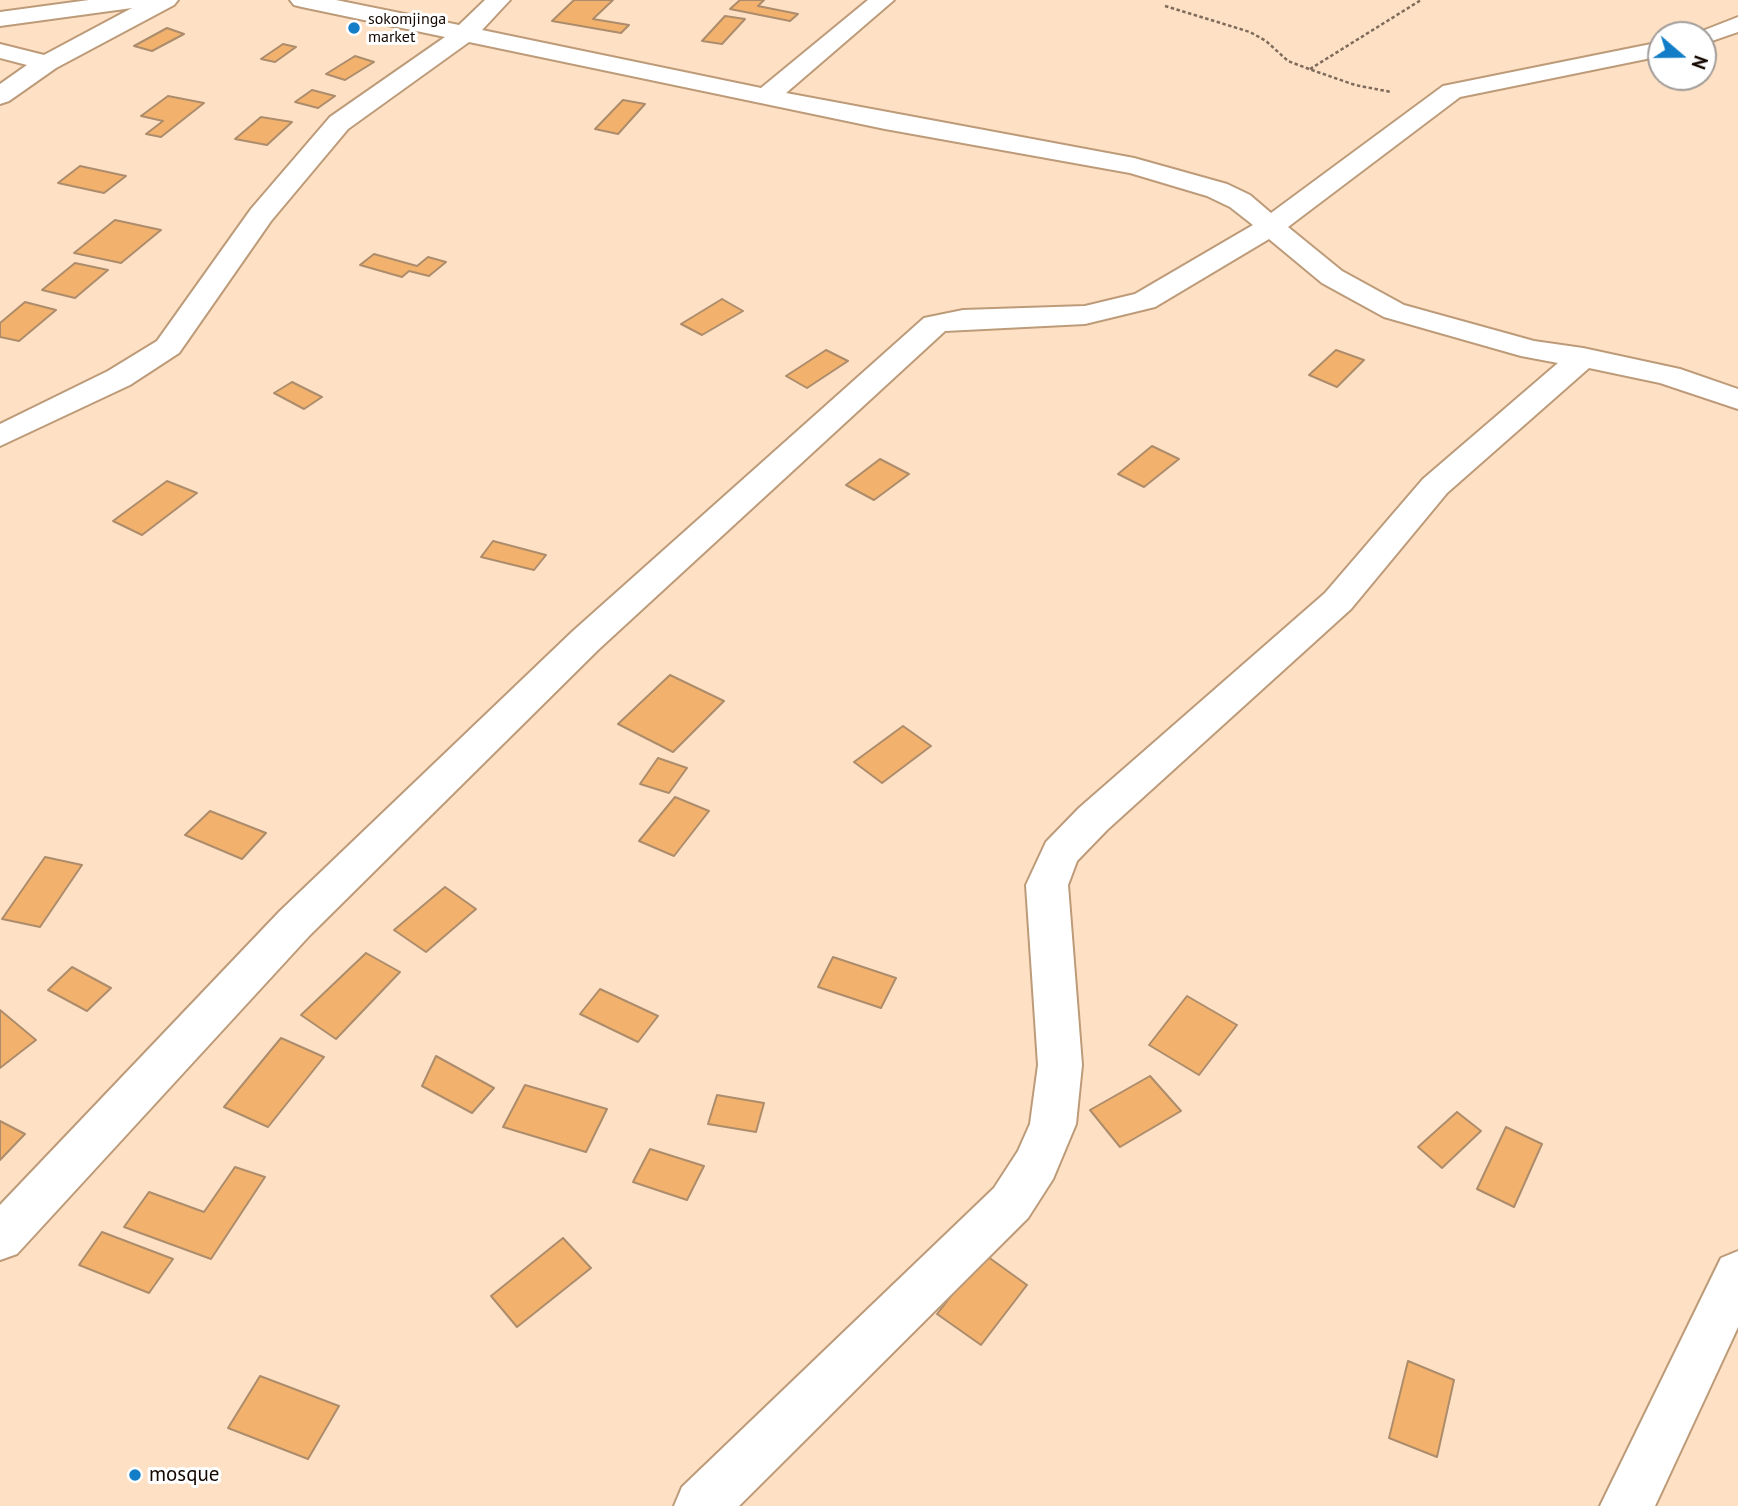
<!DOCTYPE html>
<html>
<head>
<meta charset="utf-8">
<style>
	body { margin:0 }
	#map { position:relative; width:1738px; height:1506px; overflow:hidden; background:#fee1c5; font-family:"PT Sans",sans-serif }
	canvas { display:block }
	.north { position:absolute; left:1647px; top:21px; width:70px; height:70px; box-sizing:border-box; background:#fff; border:2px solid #a19c99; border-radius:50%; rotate:110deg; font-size:19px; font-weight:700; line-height:28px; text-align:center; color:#140801 }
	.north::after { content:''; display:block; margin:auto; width:24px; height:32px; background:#137dc8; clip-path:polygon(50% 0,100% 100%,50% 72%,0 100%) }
</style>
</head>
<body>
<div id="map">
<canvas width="1738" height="1506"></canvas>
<div class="north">N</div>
</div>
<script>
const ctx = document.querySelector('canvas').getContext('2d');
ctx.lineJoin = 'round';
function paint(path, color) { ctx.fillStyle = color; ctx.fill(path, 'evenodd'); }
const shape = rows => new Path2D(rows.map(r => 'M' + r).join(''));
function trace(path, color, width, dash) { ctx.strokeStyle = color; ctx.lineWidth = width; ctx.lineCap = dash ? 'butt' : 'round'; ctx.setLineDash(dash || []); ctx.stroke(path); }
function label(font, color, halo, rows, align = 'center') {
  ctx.font = font + ' "PT Sans",sans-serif'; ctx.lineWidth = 6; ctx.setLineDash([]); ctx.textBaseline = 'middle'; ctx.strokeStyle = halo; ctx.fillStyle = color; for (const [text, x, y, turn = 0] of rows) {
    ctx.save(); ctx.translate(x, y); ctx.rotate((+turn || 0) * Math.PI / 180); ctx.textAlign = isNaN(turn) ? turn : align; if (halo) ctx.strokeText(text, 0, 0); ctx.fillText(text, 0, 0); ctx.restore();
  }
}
const building = shape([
	[574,0,613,0,593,19,629,25,621,33,552,21,574,0],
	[740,0,764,0,758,6,798,14,790,21,730,9,740,0],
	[725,16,745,19,722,44,702,41,725,16],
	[167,28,184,34,152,51,134,46,167,28],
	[283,44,296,47,275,62,261,59,283,44],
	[355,56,374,62,345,80,326,74,355,56],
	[312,90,335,96,318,108,295,102,312,90],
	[168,96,204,103,161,137,146,134,163,121,141,116,168,96],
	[623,100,645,104,618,134,595,129,623,100],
	[261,117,292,122,267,145,235,139,261,117],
	[80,166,126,176,104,193,58,183,80,166],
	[115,220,161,230,121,263,74,253,115,220],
	[374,254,417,266,428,257,446,262,429,276,409,271,402,277,360,265,374,254],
	[75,263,108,270,75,298,42,290,75,263],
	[722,299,743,311,702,335,681,324,722,299],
	[25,302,56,310,19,341,0,337,0,323,25,302],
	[826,350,848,361,807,388,786,376,826,350],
	[1336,350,1364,360,1337,387,1309,375,1336,350],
	[292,382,322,397,304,409,274,393,292,382],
	[1152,446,1179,459,1144,487,1118,474,1152,446],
	[880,459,909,474,874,500,846,485,880,459],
	[167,481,197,493,142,535,113,521,167,481],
	[493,541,546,555,534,570,481,557,493,541],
	[670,675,724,701,673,752,618,724,670,675],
	[903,726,931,746,882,783,854,762,903,726],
	[658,758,687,768,669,793,640,784,658,758],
	[675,797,709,811,674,856,639,841,675,797],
	[210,811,266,833,242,859,185,835,210,811],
	[45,857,82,865,40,927,2,919,45,857],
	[445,887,476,909,426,952,394,930,445,887],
	[366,953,400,972,336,1039,301,1015,366,953],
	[833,957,896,978,881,1008,818,987,833,957],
	[72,967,111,988,87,1011,48,990,72,967],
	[600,989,658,1016,638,1042,580,1014,600,989],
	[1187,996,1237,1025,1199,1075,1149,1045,1187,996],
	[0,1010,36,1040,0,1068,0,1010],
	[281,1038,324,1057,268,1127,224,1107,281,1038],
	[436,1056,494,1088,472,1113,422,1086,436,1056],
	[1150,1076,1181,1111,1120,1147,1090,1110,1150,1076],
	[525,1085,607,1109,586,1152,503,1127,525,1085],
	[717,1095,764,1103,756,1132,708,1124,717,1095],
	[1457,1112,1481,1131,1442,1168,1418,1147,1457,1112],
	[0,1121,25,1134,0,1160,0,1121],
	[1506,1127,1542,1144,1514,1207,1477,1189,1506,1127],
	[650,1149,704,1166,687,1200,633,1182,650,1149],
	[235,1167,265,1177,211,1259,124,1227,149,1192,204,1212,235,1167],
	[102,1232,173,1259,149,1293,79,1265,102,1232],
	[563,1238,591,1268,517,1327,491,1296,563,1238],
	[984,1254,1027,1285,981,1345,937,1314,984,1254],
	[1408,1361,1454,1380,1437,1457,1389,1438,1408,1361],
	[260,1376,339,1406,308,1459,228,1428,260,1376]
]);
const path = shape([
	[1165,6,1250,32,1266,41,1288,61,1309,69,1355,85,1391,92],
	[1310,69,1421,0]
]);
const minor = shape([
	[89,0,178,0,174,5,56,68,9,101,0,104,0,84,27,65,0,58,0,44,44,55,132,8,0,26,0,12,89,0],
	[290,0,336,0,459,25,485,0,510,0,482,30,761,88,868,0,894,0,786,93,1134,158,1227,184,1250,195,1271,213,1443,86,1661,42,1661,56,1460,97,1288,227,1342,271,1404,305,1534,341,1583,348,1680,369,1738,389,1738,409,1660,383,1589,368,1447,493,1351,609,1107,830,1077,861,1068,885,1082,1065,1076,1124,1053,1179,1028,1218,739,1506,674,1506,682,1487,994,1188,1018,1151,1030,1124,1038,1065,1026,885,1046,842,1079,808,1325,593,1423,479,1558,363,1521,356,1384,317,1322,283,1269,239,1155,307,1085,324,945,331,599,649,310,935,17,1254,0,1260,0,1205,280,911,573,631,924,318,963,310,1085,306,1135,294,1253,225,1230,207,1207,196,1130,173,885,129,469,42,348,129,271,221,179,353,130,385,0,446,0,424,108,371,157,341,251,209,330,117,445,37,302,7,294,5,290,0],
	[1738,17,1738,32,1703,44,1703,35,1692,35,1738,17],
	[1738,1251,1738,1327,1655,1506,1600,1506,1721,1258,1738,1251]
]);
const markers = [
	[354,28,7,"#137dc8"],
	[135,1475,7,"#137dc8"]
];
const farPoinames = [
	["sokomjinga",368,19],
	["market",368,37]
];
const nearPoinames = [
	["mosque",149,1475]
];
paint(building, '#f2b26d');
trace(building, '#ad8c6b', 2);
trace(minor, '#bd9b79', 4);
trace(path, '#7f6b5b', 2.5, [3.5, 2.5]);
paint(minor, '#fff');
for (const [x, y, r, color] of markers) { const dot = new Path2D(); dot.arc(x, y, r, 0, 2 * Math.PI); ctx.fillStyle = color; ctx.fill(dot); trace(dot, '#fff', 2.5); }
label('16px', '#140801', '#fff', farPoinames, 'left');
label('21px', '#140801', '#fff', nearPoinames, 'left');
</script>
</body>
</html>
